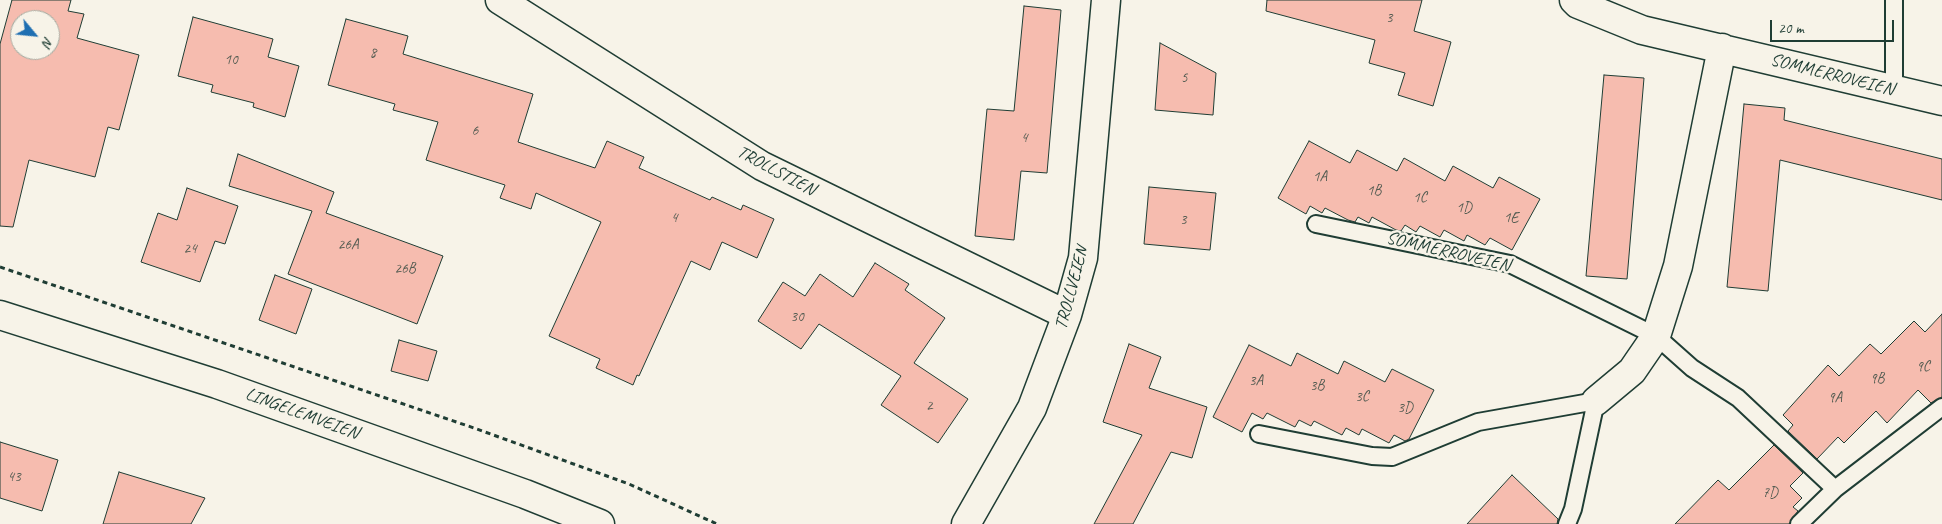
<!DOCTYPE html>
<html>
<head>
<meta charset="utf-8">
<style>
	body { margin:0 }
	#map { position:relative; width:1942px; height:524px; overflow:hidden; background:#f7f3e8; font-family:Caveat,sans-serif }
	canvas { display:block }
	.north { position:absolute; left:10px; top:10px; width:50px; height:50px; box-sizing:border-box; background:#f7f3e8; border:1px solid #a1aaa0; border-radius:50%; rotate:118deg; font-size:14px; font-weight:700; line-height:20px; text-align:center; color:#1f3d34 }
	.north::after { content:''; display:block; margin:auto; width:18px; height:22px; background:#1f6fb2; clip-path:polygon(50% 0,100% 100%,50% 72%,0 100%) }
	.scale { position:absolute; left:1770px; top:20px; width:124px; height:22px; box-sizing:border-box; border:2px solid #1f3d34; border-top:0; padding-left:6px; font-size:15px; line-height:18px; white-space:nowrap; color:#1f3d34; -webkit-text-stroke:4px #f7f3e8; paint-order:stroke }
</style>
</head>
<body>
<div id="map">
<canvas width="1942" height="524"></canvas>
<div class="north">N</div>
<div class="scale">20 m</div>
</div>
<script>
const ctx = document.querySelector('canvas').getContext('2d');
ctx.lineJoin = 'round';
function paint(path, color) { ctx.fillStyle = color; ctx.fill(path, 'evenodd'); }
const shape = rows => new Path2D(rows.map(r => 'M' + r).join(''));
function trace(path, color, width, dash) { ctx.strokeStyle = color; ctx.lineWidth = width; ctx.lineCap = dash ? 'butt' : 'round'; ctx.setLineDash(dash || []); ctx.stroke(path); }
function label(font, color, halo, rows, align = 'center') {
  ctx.font = font + ' Caveat,sans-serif'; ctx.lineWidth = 5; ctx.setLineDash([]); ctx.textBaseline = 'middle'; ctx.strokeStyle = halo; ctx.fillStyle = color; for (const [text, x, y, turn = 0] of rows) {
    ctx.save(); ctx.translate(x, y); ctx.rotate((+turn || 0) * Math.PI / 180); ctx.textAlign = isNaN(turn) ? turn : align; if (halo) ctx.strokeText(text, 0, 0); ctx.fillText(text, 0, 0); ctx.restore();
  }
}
const building = shape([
	[12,0,71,0,68,11,84,14,77,38,139,55,119,130,108,127,95,177,29,160,13,227,0,226,0,44,12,0],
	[20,20,50,20,50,50,20,50,20,20],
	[1267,0,1422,0,1414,31,1451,42,1433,106,1398,95,1405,73,1369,63,1375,40,1266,11,1267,0],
	[1024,6,1061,10,1047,173,1021,171,1014,240,975,236,987,109,1014,111,1024,6],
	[193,17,273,39,268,57,299,66,285,117,253,107,254,103,211,92,213,85,178,76,193,17],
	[346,19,408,36,403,54,533,94,518,142,595,168,607,141,644,157,639,168,710,200,712,197,741,210,743,205,774,219,757,258,722,242,710,270,691,261,639,376,637,375,633,385,596,368,600,359,549,336,601,222,536,193,531,209,500,198,505,185,426,160,438,122,393,110,395,104,328,85,346,19],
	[1160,43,1216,73,1213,115,1155,110,1160,43],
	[1604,75,1644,78,1627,279,1586,276,1604,75],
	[1744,104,1785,108,1784,120,1942,159,1942,200,1780,160,1768,291,1727,287,1744,104],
	[1309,141,1350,163,1357,150,1397,171,1404,158,1445,181,1453,166,1493,188,1499,177,1540,199,1512,250,1490,238,1485,245,1467,235,1464,241,1444,230,1440,237,1420,226,1416,232,1405,225,1401,231,1396,230,1372,217,1369,223,1358,217,1355,222,1348,220,1325,208,1322,213,1310,206,1306,214,1278,198,1309,141],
	[238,154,334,192,326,213,443,256,417,324,288,274,312,211,229,186,238,154],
	[1149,187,1216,193,1210,250,1144,244,1149,187],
	[187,188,238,206,225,244,215,241,200,282,141,262,158,213,177,220,187,188],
	[875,263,909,284,905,290,945,318,914,363,968,399,938,443,881,405,901,376,819,324,801,349,758,321,783,282,805,296,820,274,853,297,875,263],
	[275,275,312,289,296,334,259,320,275,275],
	[1942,314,1942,397,1931,403,1918,390,1887,423,1876,411,1844,443,1838,437,1817,459,1788,431,1793,425,1783,415,1828,365,1839,376,1870,344,1881,354,1914,321,1925,332,1942,314],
	[399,340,437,351,428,381,391,371,399,340],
	[1129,344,1161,357,1149,388,1207,407,1192,458,1171,452,1133,524,1094,524,1142,435,1103,422,1129,344],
	[1249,345,1291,366,1297,353,1338,374,1344,361,1385,382,1392,369,1434,390,1409,439,1405,441,1394,435,1389,443,1362,429,1359,435,1346,428,1342,435,1314,421,1311,426,1299,420,1295,427,1267,413,1263,419,1252,413,1242,432,1213,417,1249,345],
	[0,442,58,460,42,511,0,498,0,442],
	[1774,445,1803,473,1790,486,1802,498,1793,507,1798,511,1789,524,1675,524,1718,480,1729,490,1774,445],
	[119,472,205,498,191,524,103,524,119,472],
	[1512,475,1558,519,1557,524,1467,524,1512,475]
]);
const path = shape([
	[0,267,474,428,629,484,717,524]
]);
const lane = shape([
	[1894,0,1894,90],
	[1316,224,1510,264,1656,336,1692,368,1738,398,1835,489],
	[1259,434,1372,456,1392,457,1478,422,1596,401,1573,509,1567,524],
	[1799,524,1835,489,1942,407]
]);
const street = shape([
	[500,0,762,166,1067,315],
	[1574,0,1578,4,1642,30,1942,101],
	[1596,401,1632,371,1656,336,1678,266,1722,48],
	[966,524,1032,408,1067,315,1083,258,1106,0]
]);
const secondary = shape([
	[0,315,217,384,525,494,600,524]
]);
const numberNames = [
	["3",1389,18],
	["8",373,53],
	["10",231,60],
	["5",1184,78],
	["6",475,131],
	["4",1024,138],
	["1A",1320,177],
	["1B",1374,191],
	["1C",1420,198],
	["1D",1464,208],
	["4",674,218],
	["1E",1511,218],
	["3",1183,220],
	["26A",348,245],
	["24",190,249],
	["26B",405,269],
	["30",797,317],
	["9C",1923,367],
	["9B",1877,379],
	["3A",1256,381],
	["3B",1317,386],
	["3C",1362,397],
	["9A",1835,398],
	["2",929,406],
	["3D",1405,408],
	["43",14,477],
	["7D",1770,493]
];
const streetNames = [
	["SOMMERROVEIEN",1832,75,14],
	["TROLLSTIEN",776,171,28],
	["SOMMERROVEIEN",1448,252,13],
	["TROLLVEIEN",1072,288,-75],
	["LINGELEMVEIEN",302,414,20]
];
paint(building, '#f6bcaf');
trace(building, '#1f3d34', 1);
trace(lane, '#1f3d34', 20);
trace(street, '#1f3d34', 31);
trace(secondary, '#1f3d34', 31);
trace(path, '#1f3d34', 3, [5, 4]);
trace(lane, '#f7f3e8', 16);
trace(street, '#f7f3e8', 28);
trace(secondary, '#f7f3e8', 28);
label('15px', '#555d53', null, numberNames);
label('18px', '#1f3d34', '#f7f3e8', streetNames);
</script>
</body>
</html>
